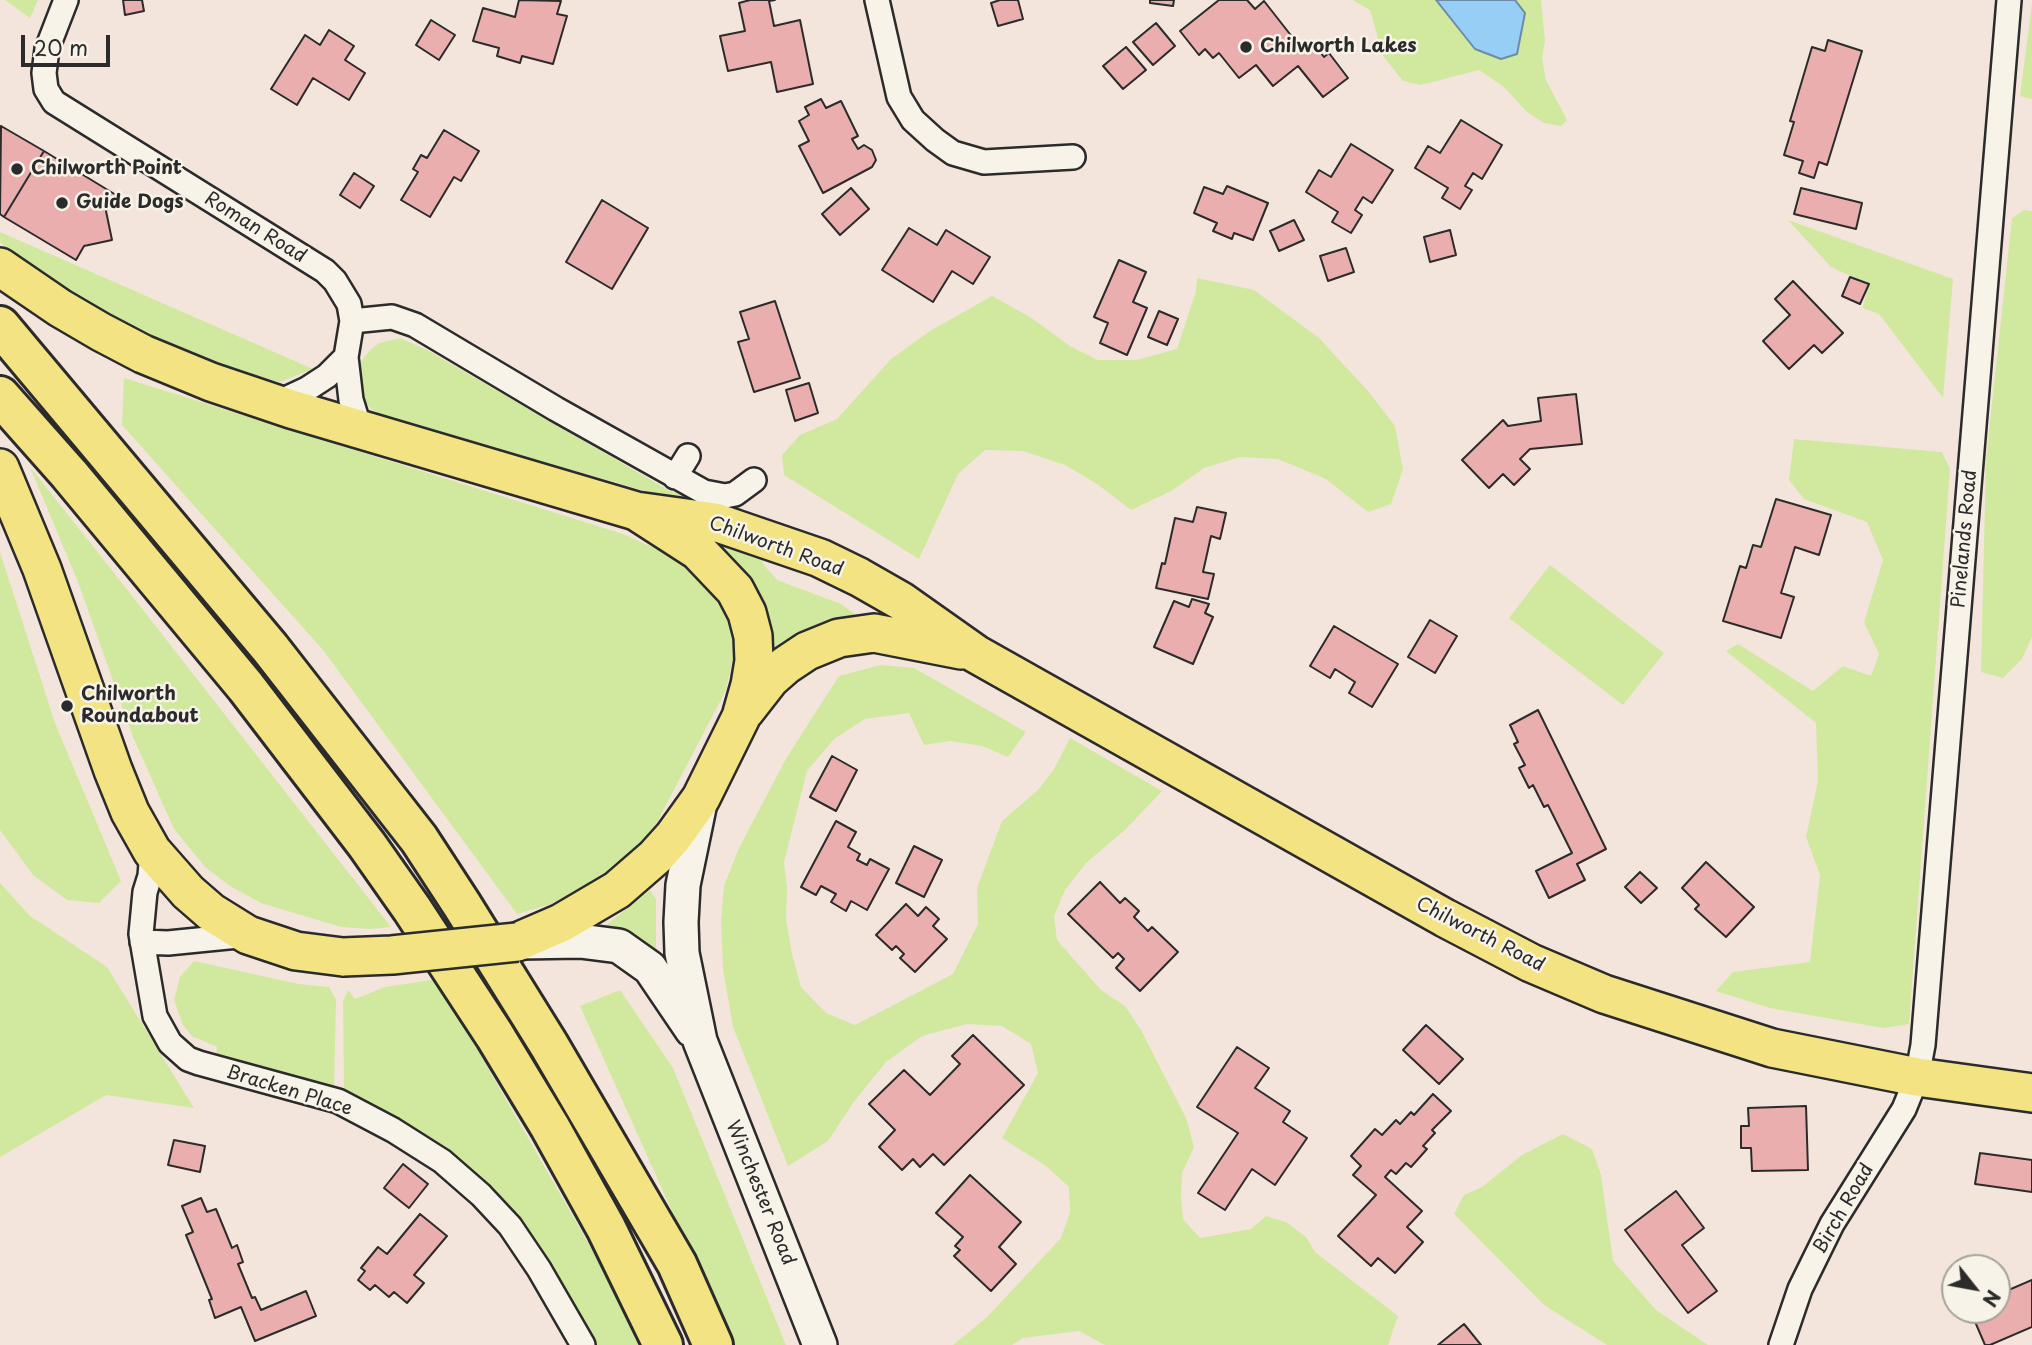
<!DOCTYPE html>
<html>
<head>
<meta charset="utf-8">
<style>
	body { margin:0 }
	#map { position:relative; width:2032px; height:1345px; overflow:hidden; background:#f4e5dc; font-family:"Playpen Sans",sans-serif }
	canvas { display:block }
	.north { position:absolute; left:1941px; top:1254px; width:70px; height:70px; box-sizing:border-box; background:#f7f3e8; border:2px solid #a5a39c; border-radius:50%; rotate:121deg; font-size:19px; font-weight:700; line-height:28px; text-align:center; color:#2b2b2b }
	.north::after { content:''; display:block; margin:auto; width:24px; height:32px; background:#2b2b2b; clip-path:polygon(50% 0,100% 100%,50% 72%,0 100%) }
	.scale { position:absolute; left:21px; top:35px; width:89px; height:32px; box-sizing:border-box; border:4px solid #2b2b2b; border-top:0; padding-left:9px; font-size:21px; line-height:24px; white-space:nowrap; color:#2b2b2b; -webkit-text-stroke:5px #f7f3e8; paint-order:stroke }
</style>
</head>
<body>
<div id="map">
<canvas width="2032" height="1345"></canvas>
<div class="north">N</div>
<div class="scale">20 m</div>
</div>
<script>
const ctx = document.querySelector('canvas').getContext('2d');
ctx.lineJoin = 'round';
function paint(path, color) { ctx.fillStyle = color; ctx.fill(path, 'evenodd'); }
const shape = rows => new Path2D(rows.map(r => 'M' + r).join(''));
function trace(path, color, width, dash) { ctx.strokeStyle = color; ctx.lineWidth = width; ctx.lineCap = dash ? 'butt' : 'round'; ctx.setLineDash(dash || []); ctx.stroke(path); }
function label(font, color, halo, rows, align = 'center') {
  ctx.font = font + ' "Playpen Sans",sans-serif'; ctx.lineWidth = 5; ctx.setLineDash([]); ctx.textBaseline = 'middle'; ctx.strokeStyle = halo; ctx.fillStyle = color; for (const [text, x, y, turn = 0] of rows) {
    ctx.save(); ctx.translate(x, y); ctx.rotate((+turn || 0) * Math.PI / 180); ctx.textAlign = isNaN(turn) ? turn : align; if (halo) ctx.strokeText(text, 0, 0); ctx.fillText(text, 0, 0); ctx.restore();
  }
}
const green = shape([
	[5,0,38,0,30,18],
	[1352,0,1541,0,1545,41,1542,58,1546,80,1567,120,1561,126,1544,123,1527,112,1504,87,1479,70,1421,85,1403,81,1383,56,1370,10],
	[2032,3,2032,99,2020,96],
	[2024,210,2032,211,2032,637,2022,659,2003,678,1981,672,1986,459,2012,218],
	[1788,220,1953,279,1943,398,1879,314,1863,308,1868,284,1831,267],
	[0,232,313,369,280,382,241,372,171,349,89,307,32,271,0,242],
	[1197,278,1254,290,1319,338,1368,391,1395,426,1403,469,1391,504,1368,512,1326,479,1278,459,1240,457,1204,468,1173,490,1131,510,1097,484,1065,465,1023,451,985,450,958,474,919,559,784,475,782,455,800,435,837,419,891,359,930,331,992,296,1030,317,1070,346,1098,360,1136,360,1177,349,1196,291],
	[400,338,427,350,670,491,712,506,735,502,751,517,667,497,384,417,372,410,363,400,358,375,361,362,370,350,379,343],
	[124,378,623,534,670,555,694,572,725,608,736,645,726,690,654,828,622,863,569,895,548,905,517,914,323,650,122,425],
	[1794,439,1942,452,1950,469,1909,1024,1883,1028,1770,1008,1716,991,1733,972,1810,962,1820,875,1806,837,1818,781,1816,723,1726,651,1738,644,1813,691,1843,666,1871,676,1879,654,1864,622,1883,560,1867,522,1804,499,1789,480],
	[30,467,111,569,391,927,370,929,341,927,261,903,230,886,205,867,174,829,133,737,78,582],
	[713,536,761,551,763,564,777,580,841,604,860,618,822,624,799,633,774,651,712,541],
	[0,552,55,723,121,881,99,903,67,900,33,875,0,830],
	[1550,565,1664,653,1623,705,1509,618],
	[881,665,914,668,1026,732,1008,757,982,746,950,741,924,745,909,713,865,719,834,739,807,771,784,862,787,888,786,919,792,954,801,987,826,1013,855,1025,953,974,978,924,977,888,1002,821,1038,790,1054,769,1070,738,1162,791,1126,829,1086,863,1065,890,1054,916,1057,940,1101,990,1125,1006,1141,1030,1186,1118,1194,1147,1182,1173,1181,1198,1183,1219,1200,1238,1251,1229,1266,1216,1286,1222,1306,1237,1315,1252,1398,1316,1388,1345,1105,1345,1079,1331,1023,1338,1012,1345,953,1345,986,1318,1061,1238,1070,1212,1069,1187,1046,1166,1002,1138,1038,1073,1031,1044,1002,1026,967,1024,922,1036,886,1062,853,1103,828,1141,788,1166,733,1027,723,969,721,920,724,886,739,848,787,757,839,676],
	[0,883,30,916,107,967,194,1108,106,1095,0,1157],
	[650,890,656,899,656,951,626,931,600,930],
	[194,961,299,984,329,987,336,1000,334,1088,216,1055,217,1047,192,1036,183,1025,174,1000,180,977],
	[437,979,638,1330,644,1345,596,1345,567,1292,520,1222,489,1186,447,1147,374,1104,344,1092,343,1001,348,990,355,999,385,987],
	[620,990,673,1068,786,1345,732,1345,580,1006],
	[1563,1134,1592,1149,1601,1175,1613,1261,1656,1310,1708,1345,1607,1345,1544,1305,1454,1214,1464,1195,1482,1187,1522,1155]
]);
const water = shape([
	[1436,0,1515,0,1525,13,1517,54,1501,59,1475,49,1436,0]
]);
const building = shape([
	[123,0,142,0,144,11,125,15,123,0],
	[519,0,561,1,557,14,567,16,553,64,522,56,520,63,497,56,499,48,473,41,483,8,515,17,519,0],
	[775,0,769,1,774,26,800,20,813,84,777,92,771,62,728,71,720,36,745,31,739,3,750,0,775,0],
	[1000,0,1018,0,1023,19,998,26,991,3,1000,0],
	[1150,0,1174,0,1173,6,1150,3,1150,0],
	[1219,0,1247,0,1255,9,1264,1,1304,52,1314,44,1324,57,1329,53,1348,78,1323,97,1298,66,1273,86,1256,65,1239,78,1219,53,1213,58,1205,49,1199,55,1180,31,1219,0],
	[431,20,455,35,439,60,416,45,431,20],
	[1156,23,1175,46,1153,65,1133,42,1156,23],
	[329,30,354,46,345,60,365,73,349,100,313,78,297,105,271,89,305,35,320,45,329,30],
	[1828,40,1862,51,1827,165,1819,162,1814,178,1799,173,1803,161,1784,155,1794,122,1790,121,1812,47,1825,51,1828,40],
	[1126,47,1146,70,1123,89,1103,66,1126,47],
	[821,99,826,108,841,101,858,136,852,139,858,149,864,145,872,150,876,160,872,167,823,193,799,146,809,141,799,121,809,115,805,107,821,99],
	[1461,120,1502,145,1482,179,1473,173,1465,186,1472,190,1460,209,1442,198,1448,188,1415,168,1428,146,1440,153,1461,120],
	[1,126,44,151,4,217,0,214,1,126],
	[444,130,479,151,461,181,454,177,430,217,401,200,418,172,413,169,421,155,427,158,444,130],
	[1351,144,1393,170,1372,203,1363,197,1355,210,1362,215,1351,233,1332,222,1338,212,1306,192,1319,170,1331,177,1351,144],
	[44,151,116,195,106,211,112,240,84,246,76,260,4,217,44,151],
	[354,173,374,186,360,208,340,195,354,173],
	[1227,186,1268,203,1253,240,1234,233,1232,239,1213,231,1217,223,1194,213,1204,187,1223,194,1227,186],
	[851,188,869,209,840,235,822,214,851,188],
	[1801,188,1862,203,1856,229,1794,214,1801,188],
	[602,200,648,228,612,289,566,262,602,200],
	[1294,220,1304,240,1279,251,1270,231,1294,220],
	[909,228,937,245,946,230,990,257,973,284,952,271,933,302,882,270,909,228],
	[1450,230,1456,255,1430,262,1424,237,1450,230],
	[1346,248,1354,272,1328,281,1320,256,1346,248],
	[1119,260,1146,272,1133,302,1147,308,1127,355,1100,343,1108,323,1094,317,1119,260],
	[1850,277,1869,284,1860,304,1842,296,1850,277],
	[1793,281,1843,333,1822,353,1814,345,1789,369,1763,341,1790,315,1775,299,1793,281],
	[775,301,800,378,754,392,738,342,749,339,740,312,775,301],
	[1159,311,1178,319,1167,345,1148,337,1159,311],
	[809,383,818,413,795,421,786,390,809,383],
	[1576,394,1582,444,1530,449,1520,459,1530,469,1514,485,1503,474,1489,488,1462,460,1503,420,1508,426,1541,421,1538,398,1576,394],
	[1776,499,1831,515,1819,555,1795,547,1781,593,1794,597,1781,638,1723,621,1740,566,1746,568,1753,545,1761,547,1776,499],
	[1197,507,1226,513,1220,539,1211,536,1203,572,1214,574,1208,599,1156,588,1162,563,1165,564,1175,518,1193,522,1197,507],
	[1192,599,1209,604,1205,613,1213,617,1193,664,1154,647,1174,601,1189,607,1192,599],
	[1430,620,1457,636,1435,673,1408,657,1430,620],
	[1334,626,1398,664,1372,707,1349,693,1355,682,1335,669,1330,678,1310,666,1334,626],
	[1538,710,1606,849,1577,864,1585,880,1549,898,1536,871,1572,853,1548,805,1544,807,1533,785,1529,788,1519,768,1525,765,1514,744,1518,742,1510,725,1538,710],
	[832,756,857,770,836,811,810,797,832,756],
	[836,821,856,832,848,847,860,854,857,860,867,865,870,859,889,869,867,910,851,901,846,911,831,902,836,894,821,886,816,895,801,887,836,821],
	[914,846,942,860,924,897,896,883,914,846],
	[1706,862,1754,907,1726,937,1695,909,1699,905,1682,888,1706,862],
	[1640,872,1657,888,1641,903,1625,887,1640,872],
	[1100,882,1120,903,1125,898,1139,911,1134,917,1148,931,1152,927,1178,952,1140,991,1116,968,1124,959,1118,953,1113,958,1068,914,1100,882],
	[906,904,918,916,926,907,939,919,933,926,947,939,915,972,900,958,904,954,896,946,892,950,876,935,906,904],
	[1426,1025,1463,1059,1439,1084,1403,1050,1426,1025],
	[973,1035,1024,1085,944,1165,933,1154,920,1167,913,1159,902,1170,879,1147,895,1130,869,1104,904,1070,930,1095,960,1064,952,1056,973,1035],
	[1237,1047,1269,1068,1255,1088,1290,1111,1283,1122,1307,1138,1275,1185,1252,1169,1225,1210,1198,1193,1238,1133,1197,1107,1237,1047],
	[1433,1094,1451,1111,1432,1130,1435,1133,1423,1146,1427,1149,1411,1167,1406,1163,1396,1174,1391,1170,1385,1177,1422,1211,1407,1227,1423,1242,1395,1273,1378,1258,1371,1266,1338,1236,1376,1195,1353,1175,1361,1166,1351,1156,1375,1129,1382,1135,1396,1120,1400,1124,1411,1112,1414,1115,1433,1094],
	[1806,1106,1808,1170,1752,1171,1751,1148,1741,1148,1741,1126,1749,1126,1748,1108,1806,1106],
	[174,1140,205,1146,200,1172,168,1165,174,1140],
	[1980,1153,2032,1160,2032,1192,1975,1184,1980,1153],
	[403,1164,428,1184,409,1208,384,1188,403,1164],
	[970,1175,1021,1222,999,1247,1016,1264,991,1291,954,1256,960,1250,955,1246,963,1237,936,1213,970,1175],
	[1676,1191,1704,1228,1682,1245,1717,1291,1688,1313,1625,1230,1676,1191],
	[201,1198,207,1212,216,1209,232,1248,237,1245,243,1262,238,1264,252,1298,255,1297,261,1310,306,1291,316,1316,255,1341,241,1307,215,1318,209,1300,212,1299,186,1235,193,1232,182,1206,201,1198],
	[420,1214,447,1236,414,1275,424,1283,407,1303,394,1292,389,1297,375,1285,370,1290,358,1280,365,1271,361,1268,378,1247,387,1254,420,1214],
	[2032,1280,2032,1327,1990,1345,1985,1345,1970,1310,1997,1310,1997,1295,2032,1280],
	[1464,1324,1481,1345,1438,1345,1464,1324]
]);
const street = shape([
	[66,0,47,49,44,73,46,89,54,102,325,271,335,281,349,304,352,321,346,357,351,400,360,429],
	[877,0,899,97,913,120,935,140,953,153,984,162,1073,157],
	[352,321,392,317,415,325,556,409,704,492,725,496,735,494,754,480],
	[275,404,307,389,327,376,346,357],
	[675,477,688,456],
	[152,851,150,876,145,892,141,934,155,1016,170,1043,188,1059,199,1063,338,1101,393,1130,442,1161,481,1195,510,1226,539,1269,583,1345],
	[142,942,168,943,248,935],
	[1781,1345,1800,1289,1832,1224,1904,1109,1917,1077,1923,1045,2009,0]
]);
const secondary = shape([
	[701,798,683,885,681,922,682,953,700,1041,820,1345],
	[520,942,580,941,619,946,650,968,692,1030]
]);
const primary = shape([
	[0,267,60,308,101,332,143,354,211,382,291,409,636,511,698,551,735,590,747,613,753,636,754,661,750,685,741,717,701,798,673,837,655,857,617,890,561,923,517,942],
	[0,468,42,569,113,770,130,812,152,851,188,892,211,912,248,935,296,951,343,957],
	[636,511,715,522,820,558,859,577,901,601,976,654,1445,918,1531,963,1604,994,1772,1048,1917,1077,2032,1093],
	[745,711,770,679,786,665,807,651,839,638,874,633,961,650]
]);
const highway = shape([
	[0,326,270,648,419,839,462,905,549,1045,677,1264,713,1345],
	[0,396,69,474,246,687,367,845,412,909,495,1036,550,1127,606,1228,663,1345]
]);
const primaryBridge = shape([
	[343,957,392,955,517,942]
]);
const markers = [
	[1246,47,7,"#2b2b2b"],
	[17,169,7,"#2b2b2b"],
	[62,203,7,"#2b2b2b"],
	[67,706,7,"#2b2b2b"]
];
const poiNames = [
	["Chilworth Lakes",1260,47],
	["Chilworth Point",31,169],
	["Guide Dogs",76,203],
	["Chilworth",81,695],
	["Roundabout",81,717]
];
const streetNames = [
	["Roman Road",255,228,32],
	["Pinelands Road",1965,539,-85],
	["Chilworth Road",776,547,20],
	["Chilworth Road",1480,935,27],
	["Bracken Place",289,1091,17],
	["Winchester Road",760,1193,68],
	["Birch Road",1844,1209,-60]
];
paint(green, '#d0e99f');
paint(water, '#97cef6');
trace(water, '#6c8da5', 2);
paint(building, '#e9aead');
trace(building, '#2b2b2b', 2);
trace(street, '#2b2b2b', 28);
trace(secondary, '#2b2b2b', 38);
trace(primary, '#2b2b2b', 42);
trace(highway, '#2b2b2b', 44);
trace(street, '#f7f3e8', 23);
trace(secondary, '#f7f3e8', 33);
trace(primary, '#f4e382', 37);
trace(highway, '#f4e382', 38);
trace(primaryBridge, '#2b2b2b', 42, []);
trace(primaryBridge, '#f4e382', 37);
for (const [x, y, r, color] of markers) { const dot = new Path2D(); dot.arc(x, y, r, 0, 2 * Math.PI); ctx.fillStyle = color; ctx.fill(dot); trace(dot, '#f7f3e8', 2.5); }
label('bold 19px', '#2b2b2b', '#f7f3e8', poiNames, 'left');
label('19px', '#2b2b2b', '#f7f3e8', streetNames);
</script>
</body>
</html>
